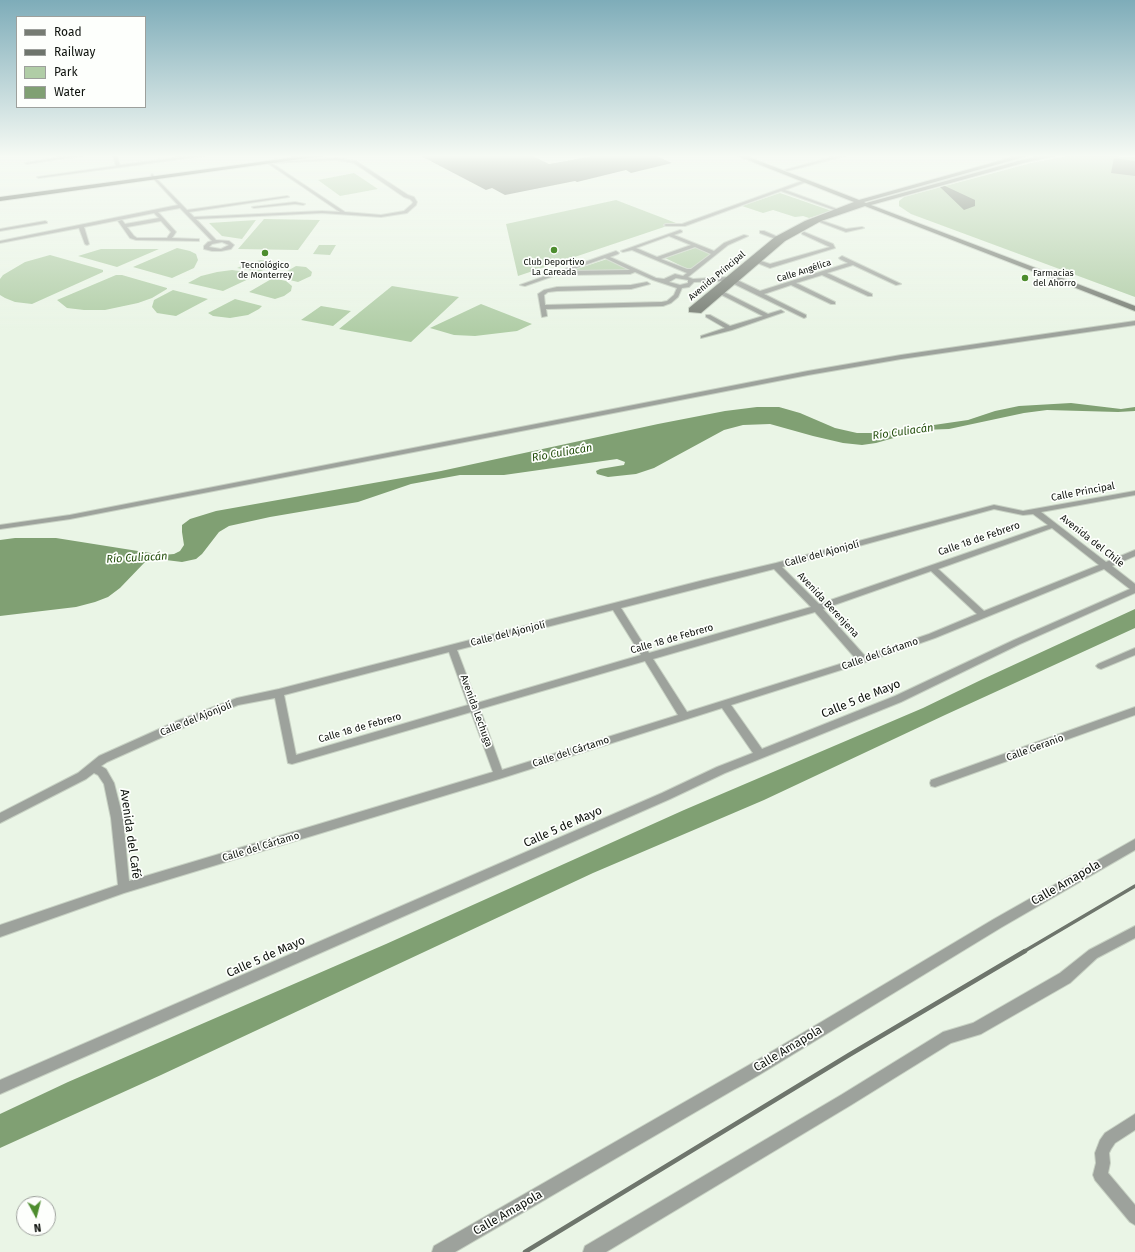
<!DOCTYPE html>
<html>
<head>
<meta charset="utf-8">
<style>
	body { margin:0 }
	#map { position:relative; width:1135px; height:1252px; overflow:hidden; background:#eaf5e6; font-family:"Fira Sans",sans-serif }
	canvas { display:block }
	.legend { position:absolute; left:16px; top:16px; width:130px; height:92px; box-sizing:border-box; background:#fdfffc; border:1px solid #9da09c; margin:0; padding:5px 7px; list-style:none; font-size:12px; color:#0e120d }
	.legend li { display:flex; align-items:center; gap:8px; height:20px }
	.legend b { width:20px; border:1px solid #9da09c }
	.north { position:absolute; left:16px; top:1196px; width:40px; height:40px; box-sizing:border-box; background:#fdfffc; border:1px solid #9da09c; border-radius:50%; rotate:173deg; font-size:11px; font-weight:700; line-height:16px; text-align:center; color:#0e120d }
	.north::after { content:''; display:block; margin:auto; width:14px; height:18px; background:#4d8d2e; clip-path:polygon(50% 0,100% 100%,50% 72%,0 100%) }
</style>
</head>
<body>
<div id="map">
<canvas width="1135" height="1252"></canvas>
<ul class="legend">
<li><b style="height:5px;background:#767c73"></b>Road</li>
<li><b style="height:5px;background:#6e756c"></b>Railway</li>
<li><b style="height:11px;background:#b0cda6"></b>Park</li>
<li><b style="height:11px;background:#80a073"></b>Water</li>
</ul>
<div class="north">N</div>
</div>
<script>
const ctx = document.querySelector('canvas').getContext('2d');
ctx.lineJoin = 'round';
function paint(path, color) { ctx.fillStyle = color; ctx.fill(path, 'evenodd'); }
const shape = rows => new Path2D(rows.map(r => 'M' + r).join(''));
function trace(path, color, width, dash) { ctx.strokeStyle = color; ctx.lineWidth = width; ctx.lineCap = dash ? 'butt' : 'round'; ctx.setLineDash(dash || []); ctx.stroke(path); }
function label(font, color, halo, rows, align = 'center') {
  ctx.font = font + ' "Fira Sans",sans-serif'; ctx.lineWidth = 3.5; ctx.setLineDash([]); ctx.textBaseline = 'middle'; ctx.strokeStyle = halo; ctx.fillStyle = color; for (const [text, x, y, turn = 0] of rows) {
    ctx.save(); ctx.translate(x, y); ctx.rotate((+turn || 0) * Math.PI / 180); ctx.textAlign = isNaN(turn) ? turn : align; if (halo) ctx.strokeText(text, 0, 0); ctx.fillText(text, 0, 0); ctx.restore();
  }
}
const green = shape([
	[1069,156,1135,157,1135,297,911,214,899,206,899,201,904,197,1031,163],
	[354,173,378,189,340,196,318,180],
	[780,193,832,211,809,218,803,216,795,217,773,210,763,213,742,206],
	[616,200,676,223,518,276,506,224],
	[264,219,320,220,298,250,238,249],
	[256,220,242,239,222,236,209,223],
	[319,245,336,245,330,255,313,254],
	[698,247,714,253,690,270,665,258],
	[177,248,190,251,196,254,198,260,194,268,172,278,133,267],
	[101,249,159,249,117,267,78,256],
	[50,255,103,270,103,272,32,304,15,302,5,298,0,295,0,279,3,275,25,262],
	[607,259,631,270,571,271],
	[261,260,280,262,259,272,237,268,251,262],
	[296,266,306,267,312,272,311,276,298,282,277,277],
	[232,270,246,272,255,276,223,291,188,283,201,276,217,272],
	[116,275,122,275,167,288,167,289,152,298,138,303,105,310,84,310,67,308,57,300],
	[273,278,286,281,292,286,291,291,284,296,275,299,249,292],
	[392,286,459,297,411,342,339,329],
	[173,290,208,299,176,316,157,313,152,307,154,300],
	[235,299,262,306,259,309,248,315,230,318,213,316,208,313],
	[481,304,532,324,517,331,475,336,454,335,430,328],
	[321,306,351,311,333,326,301,320]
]);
const water = shape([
	[1071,403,1121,409,1135,407,1135,411,1118,412,1047,410,1024,413,949,429,922,430,876,443,862,445,843,443,813,436,770,424,743,425,724,430,654,468,636,474,608,477,597,474,596,471,600,469,624,465,625,462,617,459,504,475,460,475,411,484,358,502,270,517,229,526,219,532,202,554,196,559,182,562,158,559,145,562,120,588,108,597,95,602,76,607,0,616,0,540,15,538,56,538,163,555,174,554,180,551,184,545,182,532,182,525,190,519,216,511,441,471,658,424,725,411,757,407,779,407,800,413,835,428,857,433,879,433,968,420,995,411,1019,406],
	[1135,609,1135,628,945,715,764,800,593,873,161,1075,0,1148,0,1114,68,1082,386,944,684,810,923,708,983,679]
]);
const building = shape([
	[421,156,533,156,549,164,594,156,656,156,672,163,631,173,626,170,577,182,575,181,505,195,492,188,486,190],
	[1114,158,1135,161,1135,176,1111,173],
	[945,186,975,200,975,206,964,210,940,187]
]);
const street = shape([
	[67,156,82,156,27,164,25,163,67,156],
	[113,156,117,156,120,165,189,156,204,156,39,178,37,177,116,166,113,156],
	[836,156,845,156,787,171,785,170,836,156],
	[336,158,356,161,408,195,414,197,417,202,416,205,407,213,381,217,322,213,196,219,216,240,229,241,234,245,231,249,221,251,212,251,204,249,204,246,208,242,212,241,180,208,158,212,176,232,172,238,197,239,199,239,199,241,136,240,130,238,118,221,122,220,125,224,159,218,154,213,84,227,89,244,87,245,85,244,79,228,0,243,0,241,178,205,151,176,152,174,187,210,287,196,289,197,189,212,194,217,322,211,340,212,269,164,270,162,345,212,381,215,404,211,412,204,413,202,410,199,404,197,354,163,336,160,275,163,273,162,336,158],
	[161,221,171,232,167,238,137,238,134,236,127,227,161,221],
	[222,242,229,245,221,249,209,247,212,244,222,242],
	[805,180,806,182,785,190,837,209,837,211,781,191,685,226,666,226,664,225,666,224,682,224,805,180],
	[295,202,305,204,303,205,295,204,254,208,252,207,295,202],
	[817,219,846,229,862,227,864,228,846,232,817,221,817,219],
	[45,221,47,222,47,223,0,231,0,229,45,221],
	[680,230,682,231,682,232,674,235,714,251,724,243,744,235,748,236,728,245,688,277,693,279,728,277,737,280,760,291,848,263,840,259,839,258,842,256,901,284,896,285,853,265,827,273,872,294,872,296,868,296,822,275,796,283,835,302,835,304,831,304,791,285,764,294,806,315,806,317,804,318,728,281,694,282,689,287,682,288,678,297,671,303,663,306,546,309,547,316,542,317,538,294,544,290,557,287,631,285,647,282,650,284,631,289,557,291,548,292,544,295,545,305,662,302,667,301,674,295,677,288,653,280,635,272,630,274,568,275,565,273,568,271,630,270,605,258,525,286,520,285,616,251,619,253,618,254,610,257,656,278,664,279,675,274,683,276,687,273,632,250,623,252,621,251,680,230],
	[669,236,691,245,657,257,636,248,669,236],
	[695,247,711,254,691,269,687,269,661,259,695,247],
	[676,278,688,280,688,283,680,285,669,282,676,278],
	[760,231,764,231,785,240,781,241,760,233,760,231],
	[804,232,833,244,835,248,770,268,755,262,758,260,770,264,830,247,802,234,802,233,804,232],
	[714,289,718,289,768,314,781,310,784,312,732,330,701,338,701,336,725,328,706,317,706,315,710,315,730,326,763,316,714,291,714,289],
	[1135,321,1135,325,901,359,808,375,70,519,0,529,0,525,70,515,808,371,901,355,1135,321],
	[1135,491,1135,495,1041,512,1106,562,1135,550,1135,556,1112,566,1135,584,1135,593,1020,644,901,702,725,773,670,799,0,1094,0,1080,662,793,717,767,753,753,722,708,499,779,124,893,0,937,0,925,118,885,111,818,104,784,98,775,94,773,86,779,0,823,0,813,78,773,99,756,177,721,237,698,279,689,704,580,776,563,994,505,1023,511,1135,491],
	[994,509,1023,515,1033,514,1048,525,819,604,782,567,994,509],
	[1052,528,1099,565,984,611,938,569,1052,528],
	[774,569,811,607,649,653,621,608,774,569],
	[1104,569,1130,589,1014,640,895,696,762,749,731,705,866,662,935,638,1104,569],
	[931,571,977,614,929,634,865,656,823,609,931,571],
	[613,610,641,655,477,703,457,650,613,610],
	[815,612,856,659,687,712,653,659,815,612],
	[449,652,468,705,296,755,284,695,449,652],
	[645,661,678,715,502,770,480,709,645,661],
	[275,698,288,763,292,764,471,712,493,772,129,881,123,818,114,783,106,769,101,766,107,762,185,727,238,705,275,698],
	[1135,648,1135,655,1101,669,1098,668,1096,666,1098,664,1135,648],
	[1135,707,1135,715,935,787,931,786,930,783,931,780,1135,707],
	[1135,839,1135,850,1002,927,759,1075,455,1252,432,1252,434,1246,749,1065,994,919,1135,839],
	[1135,926,1135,938,1097,958,1070,983,981,1034,951,1043,851,1105,606,1252,583,1252,585,1246,841,1095,943,1032,973,1023,1060,973,1089,950,1135,926],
	[1135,1114,1135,1130,1115,1143,1111,1149,1109,1153,1110,1163,1108,1173,1135,1205,1135,1225,1130,1222,1095,1180,1093,1175,1096,1163,1095,1153,1100,1140,1105,1133,1135,1114]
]);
const secondary = shape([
	[738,156,746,156,859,200,1017,156,1027,156,864,202,866,203,1022,160,1042,156,1054,156,1023,163,871,205,1135,306,1135,311,865,206,821,221,785,241,701,313,689,312,689,308,775,237,805,221,854,202,738,156]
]);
const highway = shape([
	[304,156,322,156,0,201,0,197,304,156]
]);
const railFar1 = shape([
	[1023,952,1135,886]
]);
const rail = shape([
	[525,1252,849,1055,1025,951]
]);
const markers = [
	[554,250,4,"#4d8d2e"],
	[265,253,4,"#4d8d2e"],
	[1025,278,4,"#4d8d2e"]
];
const farPoinames = [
	["Club Deportivo",554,262],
	["La Careada",554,272],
	["Tecnológico",265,265],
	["de Monterrey",265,275],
	["Farmacias",1033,273,"left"],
	["del Ahorro",1033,283,"left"]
];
const farStreetnames = [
	["Calle Angélica",804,271,-18],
	["Avenida Principal",717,276,-40]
];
const streetNames = [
	["Calle Principal",1083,492,-11],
	["Calle 18 de Febrero",979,539,-19],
	["Avenida del Chile",1092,541,38],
	["Calle del Ajonjolí",822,554,-15],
	["Avenida Berenjena",828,605,47],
	["Calle del Ajonjolí",508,634,-14],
	["Calle 18 de Febrero",672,639,-16],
	["Calle del Cártamo",880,654,-19],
	["Avenida Lechuga",476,711,70],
	["Calle del Ajonjolí",196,719,-22],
	["Calle 18 de Febrero",360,728,-16],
	["Calle Geranio",1035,748,-20],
	["Calle del Cártamo",571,752,-18],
	["Calle del Cártamo",261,847,-17]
];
const waterNames = [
	["Río Culiacán",903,432,-8],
	["Río Culiacán",562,453,-10],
	["Río Culiacán",137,558,-3]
];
const nearStreetnames = [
	["Calle 5 de Mayo",861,699,-22],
	["Calle 5 de Mayo",563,827,-24],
	["Avenida del Café",130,834,82],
	["Calle Amapola",1066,883,-30],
	["Calle 5 de Mayo",266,957,-24],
	["Calle Amapola",788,1049,-31],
	["Calle Amapola",508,1213,-30]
];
paint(green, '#b0cda6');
paint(water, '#80a073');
paint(building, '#636c5f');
trace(street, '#c7d1c3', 2);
trace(secondary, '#c7d1c3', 2);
trace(highway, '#c7d1c3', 2);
paint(street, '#9da29c');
paint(secondary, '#767c73');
paint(highway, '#424b3f');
trace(railFar1, '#6e756c', 3.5);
trace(rail, '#6e756c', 4.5);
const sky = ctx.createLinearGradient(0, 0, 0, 332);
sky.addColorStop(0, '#7eacb9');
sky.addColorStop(0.47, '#f6faf4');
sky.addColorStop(1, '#f6faf400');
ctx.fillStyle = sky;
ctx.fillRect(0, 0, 1135, 332);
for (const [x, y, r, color] of markers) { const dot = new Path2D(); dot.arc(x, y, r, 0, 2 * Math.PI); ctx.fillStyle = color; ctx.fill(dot); trace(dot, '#fdfffc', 1.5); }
label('9px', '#0e120d', '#fdfffc', farPoinames);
label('9px', '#0e120d', '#fdfffc', farStreetnames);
label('10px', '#0e120d', '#fdfffc', streetNames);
label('italic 11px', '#214c09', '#fdfffc', waterNames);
label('12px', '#0e120d', '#fdfffc', nearStreetnames);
</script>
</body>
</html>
